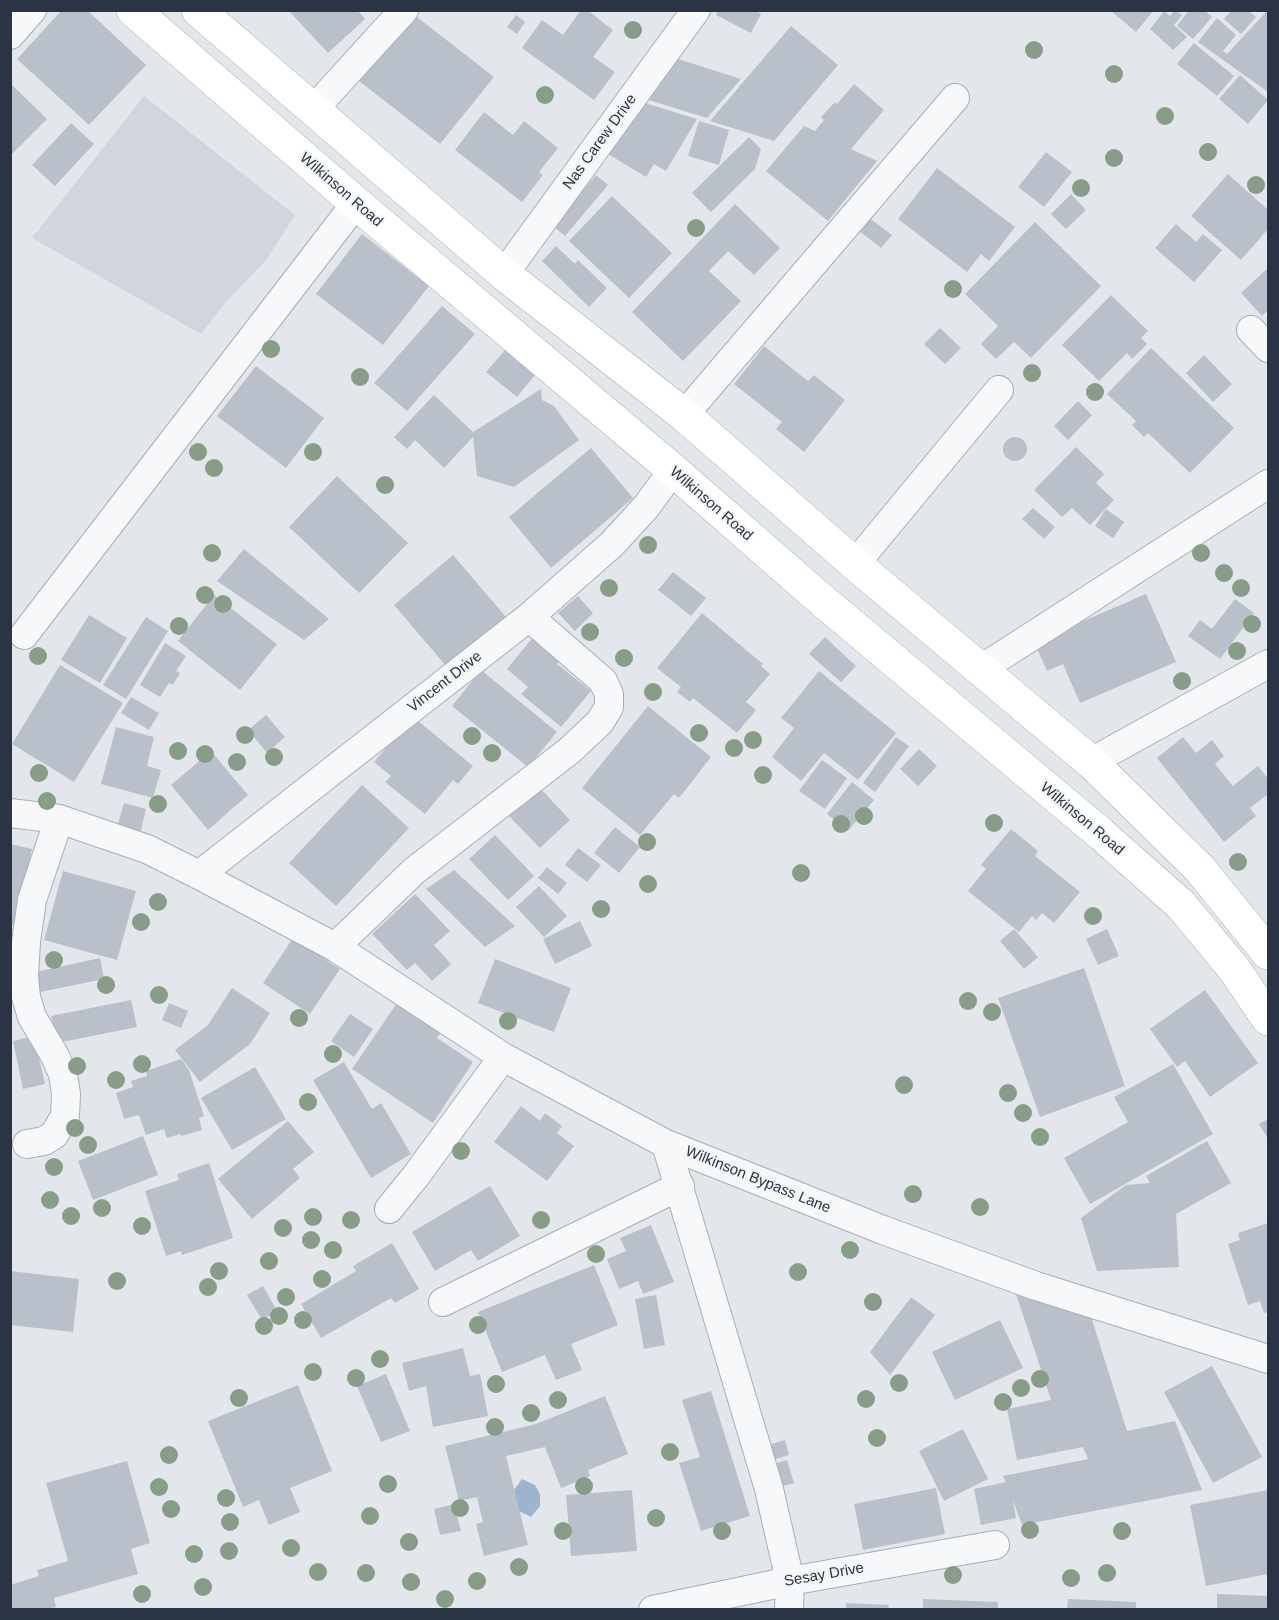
<!DOCTYPE html>
<html>
<head>
<meta charset="utf-8">
<style>
	body { margin:0 }
	#map { position:relative; width:1279px; height:1620px; overflow:hidden; background:#e3e7ec; font-family:Helvetica,sans-serif }
	canvas { display:block }
	.frame { position:absolute; inset:0; border:12px solid #2a3445; pointer-events:none }
</style>
</head>
<body>
<div id="map">
<canvas width="1279" height="1620"></canvas>
<div class="frame"></div>
</div>
<script>
const ctx = document.querySelector('canvas').getContext('2d');
ctx.lineJoin = 'round';
function paint(path, color) { ctx.fillStyle = color; ctx.fill(path, 'evenodd'); }
const shape = rows => new Path2D(rows.map(r => 'M' + r).join(''));
function trace(path, color, width, dash) { ctx.strokeStyle = color; ctx.lineWidth = width; ctx.lineCap = dash ? 'butt' : 'round'; ctx.setLineDash(dash || []); ctx.stroke(path); }
function label(font, color, halo, rows, align = 'center') {
  ctx.font = font + ' Helvetica,sans-serif'; ctx.lineWidth = 4.5; ctx.setLineDash([]); ctx.textBaseline = 'middle'; ctx.strokeStyle = halo; ctx.fillStyle = color; for (const [text, x, y, turn = 0] of rows) {
    ctx.save(); ctx.translate(x, y); ctx.rotate((+turn || 0) * Math.PI / 180); ctx.textAlign = isNaN(turn) ? turn : align; if (halo) ctx.strokeText(text, 0, 0); ctx.fillText(text, 0, 0); ctx.restore();
  }
}
const built = shape([
	[144,96,295,215,267,259,226,302,201,334,32,238]
]);
const water = shape([
	[522,1479,535,1485,540,1494,540,1506,531,1517,519,1511,514,1490]
]);
const building = shape([
	[62,10,87,10,146,65,89,125,17,59],
	[288,10,357,10,365,19,328,53],
	[408,10,494,77,440,144,354,77],
	[581,10,587,10,613,30,593,57,615,72,594,100,522,48,542,20,563,35],
	[718,10,754,10,761,14,751,33,716,15],
	[1110,10,1154,10,1136,32],
	[1175,10,1182,15,1174,25,1187,37,1173,50,1150,29,1164,11,1170,16],
	[1189,10,1204,10,1212,17,1193,39,1177,26],
	[1232,10,1248,10,1256,17,1241,34,1224,19],
	[1268,10,1268,92,1198,42,1217,18,1236,35,1223,51,1227,54],
	[516,15,525,22,517,34,507,27],
	[791,26,838,65,774,141,710,121],
	[1194,43,1234,76,1217,96,1177,64],
	[675,58,741,79,707,118,642,98],
	[1240,75,1268,100,1248,124,1219,99],
	[10,83,47,119,10,156],
	[854,84,884,110,851,149,877,161,828,221,766,171,804,126,815,131,824,120,821,117,835,102,837,104],
	[635,100,697,119,666,171,654,164,646,177,603,151],
	[484,112,513,135,524,121,558,148,539,172,543,175,522,202,455,150],
	[699,121,729,130,719,165,688,156],
	[71,123,94,144,55,186,32,165],
	[749,137,761,149,755,169,711,212,692,193],
	[1046,152,1072,172,1044,207,1018,187],
	[937,168,1015,227,989,261,981,254,967,272,898,219],
	[1228,174,1268,210,1268,229,1241,260,1191,216],
	[596,175,608,185,565,236,553,226],
	[1071,194,1086,210,1066,229,1051,214],
	[612,196,672,253,629,298,569,241],
	[735,204,780,248,754,275,728,251,709,271,741,301,683,361,632,312],
	[868,217,892,235,881,248,858,230],
	[1035,222,1101,286,1031,358,1014,342,996,359,981,344,998,326,965,294],
	[1176,224,1196,242,1203,234,1222,250,1194,282,1155,248],
	[362,234,429,286,383,345,316,294],
	[556,246,575,264,578,260,607,288,589,307,542,261],
	[1268,268,1268,310,1262,316,1241,293],
	[1111,295,1148,331,1141,338,1147,344,1132,359,1127,353,1099,381,1062,345],
	[442,306,475,334,407,411,374,383],
	[940,328,961,348,945,364,924,344],
	[764,346,808,381,814,375,845,400,804,452,776,429,782,422,734,384],
	[1151,348,1234,428,1190,473,1148,433,1144,437,1132,425,1136,421,1107,394],
	[505,350,535,375,517,397,486,372],
	[1204,355,1232,384,1213,402,1186,373],
	[256,366,324,418,286,468,217,416],
	[541,389,542,400,554,406,579,440,514,487,477,476,473,437,444,468,415,440,407,449,394,437,434,395,473,432],
	[1078,401,1092,415,1068,440,1054,426],
	'1003 449a12 12 0 1 1 24 0a12 12 0 1 1-24 0Z',
	[1076,447,1104,474,1096,483,1114,500,1090,525,1072,508,1062,517,1034,490],
	[591,448,633,498,551,568,509,517],
	[337,476,408,543,359,593,289,527],
	[1033,508,1055,527,1044,539,1022,519],
	[1106,509,1124,522,1113,538,1095,526],
	[244,549,329,619,304,640,217,581],
	[453,555,506,617,447,667,394,605],
	[673,572,706,598,691,616,658,590],
	[1146,594,1176,662,1080,703,1063,664,1047,671,1034,642],
	[214,595,277,644,240,690,178,641],
	[578,596,593,613,575,631,558,613],
	[1235,599,1254,613,1220,659,1188,636,1200,620,1212,629],
	[702,613,763,664,761,666,770,674,746,702,756,710,737,733,693,698,690,702,677,692,681,687,657,668],
	[89,615,127,638,100,683,61,660],
	[146,617,168,631,126,699,103,685],
	[534,636,562,658,557,664,591,691,561,727,521,694,528,687,507,669],
	[825,637,856,666,841,682,809,654],
	[165,643,186,656,176,671,180,673,173,685,169,683,160,697,140,685],
	[60,665,123,703,74,782,12,744],
	[481,670,557,732,528,767,452,706],
	[819,671,896,733,858,780,824,753,801,781,772,757,794,728,781,718],
	[131,697,159,713,149,730,121,713],
	[648,706,711,757,679,798,674,794,640,835,582,788],
	[266,715,285,737,267,753,248,730],
	[412,716,473,766,458,784,453,780,425,814,385,782,391,776,374,762],
	[116,727,154,737,147,766,161,770,153,798,101,784],
	[896,737,909,746,875,792,863,783],
	[1183,737,1196,753,1212,740,1224,756,1215,764,1233,786,1258,766,1268,779,1268,794,1250,808,1256,816,1224,842,1157,758],
	[919,749,937,766,918,786,900,769],
	[211,751,248,795,208,830,171,785],
	[822,760,847,778,825,809,799,791],
	[852,782,874,800,848,831,827,814],
	[362,785,409,828,336,906,289,863],
	[540,788,570,820,540,848,509,816],
	[124,803,146,809,140,834,117,828],
	[615,827,640,847,619,873,594,853],
	[1011,829,1038,851,1035,856,1080,892,1054,923,1042,913,1036,920,1032,916,1019,932,968,891,986,869,981,865],
	[495,835,534,876,508,900,469,859],
	[10,844,32,849,16,926,10,925],
	[578,848,601,865,587,882,565,865],
	[547,867,567,883,558,894,538,878],
	[454,870,515,926,485,947,426,889],
	[63,871,136,891,117,960,44,940],
	[539,886,567,916,544,937,516,907],
	[415,894,450,931,434,945,451,964,432,981,415,963,407,970,372,934],
	[580,921,592,946,555,964,543,939],
	[1014,929,1038,957,1024,969,1000,941],
	[1107,929,1119,956,1098,965,1086,939],
	[293,938,340,969,310,1014,263,983],
	[100,958,104,979,40,992,36,972],
	[495,959,571,988,554,1032,478,1003],
	[1084,968,1125,1086,1040,1117,998,998],
	[232,988,270,1013,250,1044,200,1082,175,1050,208,1025],
	[1205,990,1258,1063,1210,1097,1185,1061,1177,1067,1150,1029],
	[131,1000,137,1027,57,1043,51,1016],
	[169,1003,188,1011,181,1028,162,1020],
	[397,1003,441,1032,437,1038,473,1062,433,1123,352,1069],
	[350,1014,373,1029,354,1057,331,1041],
	[34,1036,45,1084,23,1089,13,1041],
	[181,1059,189,1070,204,1116,199,1118,202,1130,181,1136,180,1134,167,1138,164,1129,146,1135,139,1115,124,1119,116,1093,133,1087,131,1081,147,1076,146,1071],
	[344,1062,372,1109,381,1103,411,1154,371,1178,313,1080],
	[1173,1064,1213,1134,1090,1204,1064,1158,1128,1122,1114,1097],
	[255,1067,286,1119,232,1150,201,1098],
	[521,1106,540,1121,545,1113,562,1126,557,1133,574,1146,547,1181,494,1142],
	[1268,1119,1268,1139,1259,1124],
	[288,1121,314,1152,293,1169,300,1178,252,1219,218,1179],
	[143,1136,158,1175,93,1200,78,1161],
	[1207,1141,1231,1183,1176,1214,1179,1267,1097,1271,1081,1218,1126,1185,1150,1183,1146,1176],
	[209,1163,233,1238,182,1255,181,1251,166,1256,145,1191,179,1180,177,1174],
	[490,1186,520,1236,478,1261,471,1250,435,1271,412,1232],
	[1268,1223,1268,1312,1264,1313,1260,1301,1248,1305,1228,1244,1240,1240,1238,1233],
	[651,1225,674,1282,643,1294,638,1281,619,1289,607,1259,626,1251,620,1238],
	[392,1243,419,1289,395,1303,391,1298,321,1338,301,1304,356,1271,353,1266],
	[594,1265,618,1325,571,1344,582,1370,556,1380,545,1355,502,1372,478,1312],
	[10,1271,79,1279,73,1332,10,1325],
	[263,1286,277,1311,262,1320,247,1295],
	[1015,1291,1090,1313,1127,1431,1175,1421,1202,1490,1022,1525,1013,1500,1016,1518,981,1525,974,1489,1006,1482,1003,1476,1088,1459,1083,1447,1017,1460,1007,1409,1051,1400],
	[656,1295,665,1345,644,1349,635,1299],
	[911,1297,935,1315,890,1375,870,1352],
	[1000,1320,1023,1368,955,1400,932,1352],
	[463,1348,470,1376,480,1374,488,1416,433,1427,426,1386,409,1391,402,1363],
	[1212,1366,1262,1457,1213,1483,1164,1392],
	[386,1374,410,1431,381,1442,357,1386],
	[298,1385,332,1471,290,1488,300,1512,269,1525,259,1500,243,1507,208,1421],
	[711,1391,750,1516,701,1531,679,1463,700,1457,682,1400],
	[605,1396,628,1454,588,1470,590,1476,561,1488,545,1447,506,1456,528,1545,484,1556,476,1524,483,1522,477,1497,459,1501,445,1446,536,1424],
	[963,1429,988,1479,944,1501,919,1451],
	[785,1440,789,1455,769,1461,765,1446],
	[787,1460,794,1483,775,1488,768,1466],
	[127,1461,150,1543,131,1549,138,1574,54,1598,56,1607,46,1610,12,1610,10,1585,39,1576,37,1570,68,1561,46,1483],
	[936,1488,945,1534,863,1550,854,1504],
	[632,1490,637,1551,571,1556,566,1495],
	[1268,1490,1268,1574,1206,1586,1190,1505],
	[454,1504,461,1531,440,1535,434,1509],
	[1217,1594,1268,1596,1268,1610,1217,1610],
	[923,1599,998,1602,998,1610,923,1610],
	[1068,1599,1136,1602,1136,1610,1067,1610],
	[846,1603,889,1605,888,1610,846,1610]
]);
const minor = shape([
	[10,35,32,10],
	[313,110,404,10],
	[504,274,696,10],
	[1251,330,1268,348],
	[684,415,955,98],
	[855,564,999,390],
	[24,635,356,203],
	[981,669,1268,484],
	[1091,762,1268,664],
	[10,813,59,819,147,849,199,875,335,947,503,1057,666,1144,883,1230,1036,1286,1268,1359],
	[199,875,529,617,612,544,646,507,673,470],
	[335,947,414,871,569,751,600,722,609,707,609,694,603,681,529,617],
	[27,1144,44,1141,54,1135,65,1116,66,1094,63,1074,55,1056,32,1017,26,997,24,976,26,942,32,900,59,819],
	[666,1144,769,1489,790,1581,789,1610],
	[389,1209,415,1177,503,1057],
	[443,1302,680,1186],
	[653,1610,790,1581,995,1545]
]);
const primary = shape([
	[133,10,356,203,673,470,817,596,1101,834,1181,905,1234,969,1268,1019],
	[198,10,504,274,684,415,855,564,1091,762,1200,869,1268,953]
]);
const trees = [
	[633,30],
	[1034,50],
	[1114,74],
	[545,95],
	[1165,116],
	[1208,152],
	[1114,158],
	[1256,185],
	[1081,188],
	[696,228],
	[953,289],
	[271,349],
	[1032,373],
	[360,377],
	[1095,392],
	[198,452],
	[313,452],
	[214,468],
	[385,485],
	[648,545],
	[212,553],
	[1201,553],
	[1224,573],
	[609,588],
	[1241,588],
	[205,595],
	[223,604],
	[1252,624],
	[179,626],
	[590,632],
	[1237,651],
	[38,656],
	[624,658],
	[1182,681],
	[653,692],
	[699,733],
	[245,735],
	[472,736],
	[753,740],
	[734,748],
	[178,751],
	[492,753],
	[205,754],
	[274,757],
	[237,762],
	[39,773],
	[763,775],
	[47,801],
	[158,804],
	[864,816],
	[994,823],
	[841,824],
	[647,842],
	[1238,862],
	[801,873],
	[648,884],
	[158,902],
	[601,909],
	[1093,916],
	[141,922],
	[54,960],
	[106,985],
	[159,995],
	[968,1001],
	[992,1012],
	[299,1018],
	[508,1021],
	[333,1054],
	[142,1064],
	[77,1066],
	[116,1080],
	[904,1085],
	[1008,1093],
	[308,1102],
	[1023,1113],
	[75,1128],
	[1040,1137],
	[88,1145],
	[461,1151],
	[54,1167],
	[913,1194],
	[50,1200],
	[980,1207],
	[102,1208],
	[71,1216],
	[313,1217],
	[351,1220],
	[541,1220],
	[142,1226],
	[283,1228],
	[311,1240],
	[333,1250],
	[850,1250],
	[596,1254],
	[269,1261],
	[219,1271],
	[798,1272],
	[322,1279],
	[117,1281],
	[208,1287],
	[286,1297],
	[873,1302],
	[279,1316],
	[303,1320],
	[478,1325],
	[264,1326],
	[380,1359],
	[313,1372],
	[356,1378],
	[1040,1379],
	[899,1383],
	[496,1384],
	[1021,1388],
	[239,1398],
	[866,1399],
	[558,1400],
	[1003,1402],
	[531,1413],
	[495,1427],
	[877,1438],
	[670,1452],
	[169,1455],
	[388,1484],
	[584,1486],
	[159,1487],
	[226,1498],
	[460,1508],
	[171,1509],
	[370,1516],
	[656,1518],
	[230,1522],
	[1030,1530],
	[563,1531],
	[722,1531],
	[1122,1531],
	[409,1542],
	[291,1548],
	[229,1551],
	[194,1554],
	[519,1567],
	[318,1572],
	[366,1573],
	[1107,1573],
	[953,1575],
	[1071,1578],
	[477,1581],
	[411,1582],
	[203,1587],
	[142,1594],
	[445,1599]
];
const streetNames = [
	["Nas Carew Drive",600,142,-54],
	["Wilkinson Road",341,190,41],
	["Wilkinson Road",711,504,41],
	["Vincent Drive",445,682,-38],
	["Wilkinson Road",1082,819,40],
	["Wilkinson Bypass Lane",758,1180,22],
	["Sesay Drive",824,1575,-10]
];
paint(built, '#d1d6de');
paint(water, '#9eb4cd');
paint(building, '#bac0ca');
trace(minor, '#a8aeb7', 30);
trace(primary, '#a2abb8', 34);
trace(minor, '#f6f8fa', 28);
trace(primary, '#fff', 33);
ctx.fillStyle = '#889d88';
for (const [x, y] of trees) { ctx.beginPath(); ctx.arc(x, y, 9, 0, 2 * Math.PI); ctx.fill(); }
label('15px', '#2a3445', '#f3f6f9', streetNames);
</script>
</body>
</html>
